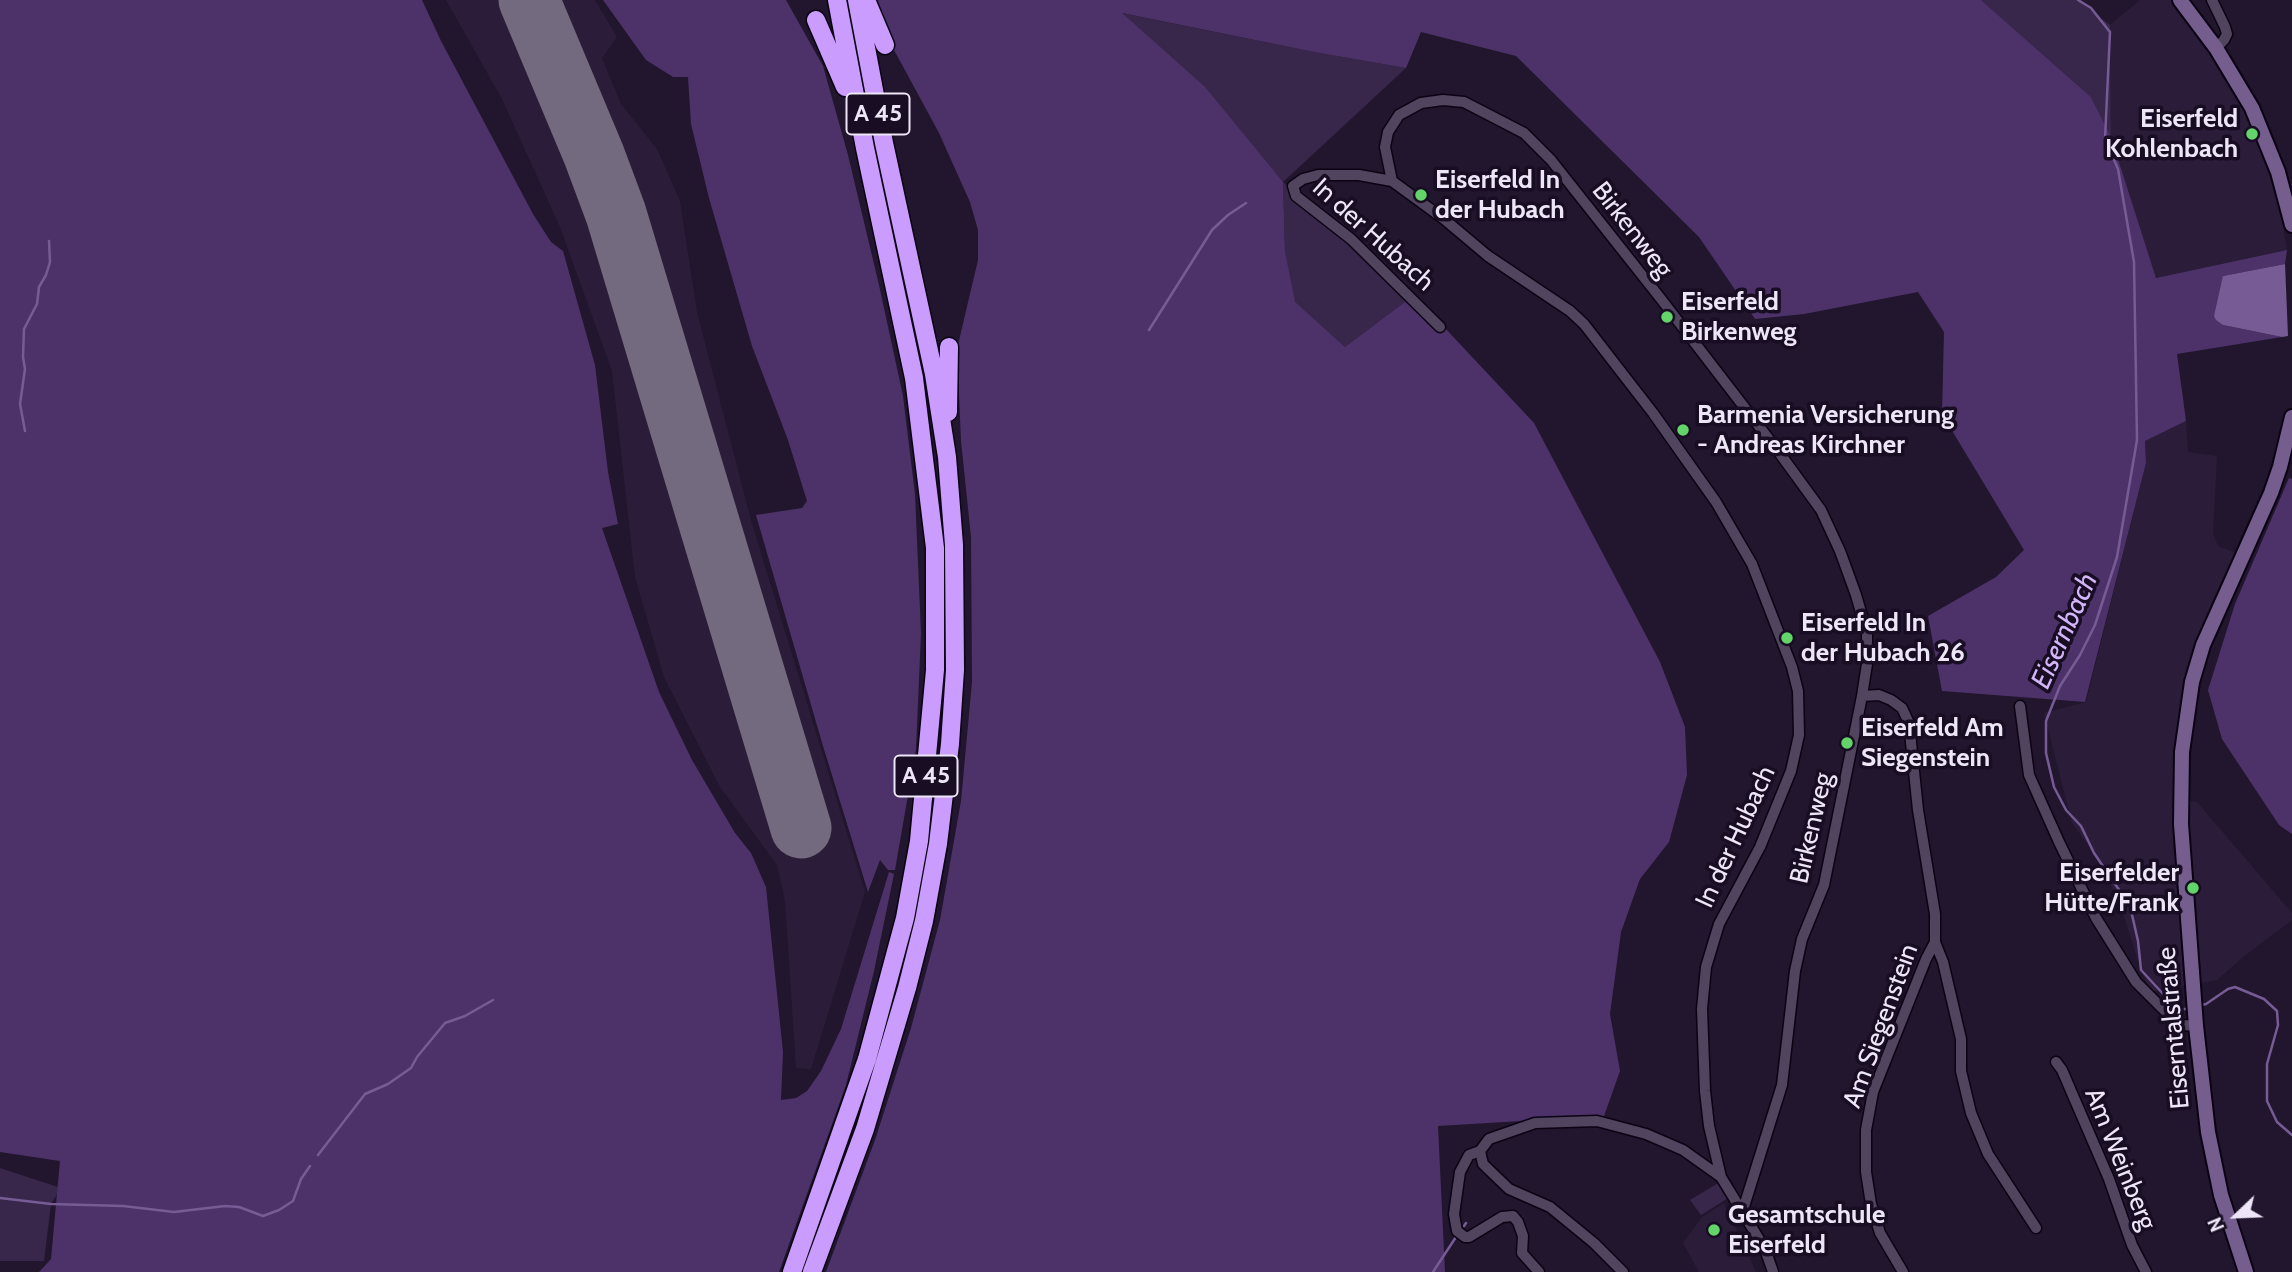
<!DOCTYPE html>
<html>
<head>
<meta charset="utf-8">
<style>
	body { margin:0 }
	#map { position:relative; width:2292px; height:1272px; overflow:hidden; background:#21162d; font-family:Cabin,sans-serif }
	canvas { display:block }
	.north { position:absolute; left:2201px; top:1181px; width:70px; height:70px; -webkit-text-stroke:5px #180d23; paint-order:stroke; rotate:247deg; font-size:19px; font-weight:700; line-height:28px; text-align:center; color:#ede6f6 }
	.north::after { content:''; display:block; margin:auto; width:24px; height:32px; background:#ede6f6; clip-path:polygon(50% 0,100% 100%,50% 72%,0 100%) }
</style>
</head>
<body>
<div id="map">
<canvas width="2292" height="1272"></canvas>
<div class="north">N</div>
</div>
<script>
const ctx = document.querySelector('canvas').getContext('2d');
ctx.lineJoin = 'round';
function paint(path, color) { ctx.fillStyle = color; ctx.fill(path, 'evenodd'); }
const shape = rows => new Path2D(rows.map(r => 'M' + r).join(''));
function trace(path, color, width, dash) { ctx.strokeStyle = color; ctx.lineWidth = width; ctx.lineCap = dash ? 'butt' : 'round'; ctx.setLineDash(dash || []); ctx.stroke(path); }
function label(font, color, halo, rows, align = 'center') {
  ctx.font = font + ' Cabin,sans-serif'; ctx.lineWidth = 7; ctx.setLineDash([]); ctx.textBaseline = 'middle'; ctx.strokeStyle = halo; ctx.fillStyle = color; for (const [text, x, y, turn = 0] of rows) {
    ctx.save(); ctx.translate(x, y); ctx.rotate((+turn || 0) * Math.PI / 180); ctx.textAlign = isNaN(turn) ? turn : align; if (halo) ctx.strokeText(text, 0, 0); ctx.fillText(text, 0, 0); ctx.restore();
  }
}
const built = shape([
	[446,0,595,0,617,37,602,58,621,104,657,149,680,201,697,312,752,524,865,892,811,1069,796,1068,785,901,777,865,720,787,664,677,635,577,612,371,560,227,502,99],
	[2140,0,2171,0,2206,47,2235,92,2260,146,2281,213,2287,250,2156,278,2111,137,2110,25],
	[2186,421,2188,452,2217,456,2213,533,2218,546,2237,553,2189,673,2177,725,2173,797,2197,802,2292,913,2292,920,2242,958,2217,980,2150,992,2141,970,2119,901,2094,853,2072,823,2044,713,2086,702,2146,463,2145,441],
	[1724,1203,1756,1272,1699,1272,1683,1243,1702,1217]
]);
const green = shape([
	[1981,0,2078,0,2110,25,2111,137,2091,97],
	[1121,13,1314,52,1406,68,1283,182,1414,295,1345,347,1294,302,1285,251,1283,182],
	[0,1168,61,1188,51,1204,44,1261,0,1261],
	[1720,1182,1730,1197,1701,1215,1690,1200]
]);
const forest = shape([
	[0,0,422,0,441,41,533,214,551,242,563,251,595,365,608,472,618,524,602,528,659,692,692,760,735,833,751,853,766,887,783,1052,781,1100,796,1098,807,1091,821,1071,841,1029,889,872,894,874,874,971,846,1085,779,1272,39,1272,51,1259,60,1161,0,1152],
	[603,0,786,0,823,66,848,155,879,285,903,396,915,494,921,633,916,749,895,870,888,870,880,860,868,892,823,746,756,515,802,508,807,501,788,440,752,346,709,198,691,124,688,77,673,77,646,60],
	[867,0,1981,0,2091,97,2111,137,2156,278,2287,250,2285,264,2223,276,2223,325,2282,337,2177,354,2186,421,2145,441,2146,463,2085,702,1942,691,1928,616,1996,577,2024,550,1942,414,1944,332,1918,292,1804,314,1755,319,1699,237,1516,56,1421,32,1406,68,1314,52,1122,13,1205,87,1283,182,1285,251,1295,302,1345,347,1414,295,1534,423,1660,662,1685,727,1687,775,1669,842,1640,879,1621,932,1610,1014,1620,1071,1604,1116,1438,1126,1445,1272,826,1272,875,1140,911,1028,940,920,961,801,972,682,971,537,961,441,957,349,978,260,978,230,970,202,939,133],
	[2289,478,2292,479,2292,834,2279,825,2222,739,2208,690,2235,604]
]);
const water = shape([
	[2285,264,2288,336,2282,337,2223,325,2216,320,2214,316,2223,276]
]);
const stream = shape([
	[2078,0,2091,8,2110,32,2105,139,2118,169,2134,262,2137,440,2117,557,2095,625,2080,655,2060,686,2046,721,2046,753,2054,787,2066,810,2081,826,2094,853,2130,906,2138,941,2141,970,2177,1009,2189,1009],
	[1149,330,1212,230,1228,215,1246,203],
	[25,431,20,404,25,369,23,357,24,329,37,304,39,287,46,275,50,262,49,241],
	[2198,1006,2206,1004,2228,989,2235,987,2264,999,2277,1011,2278,1025,2267,1064,2267,1101,2277,1122,2292,1135],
	[318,1155,365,1094,388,1084,411,1068,417,1057,445,1023,465,1016,493,1000],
	[0,1198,51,1204,123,1206,174,1212,225,1206,239,1207,263,1216,279,1210,293,1201,301,1179,310,1166],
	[1464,1226,1466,1223],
	[1433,1272,1456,1237]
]);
const runway = shape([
	[529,0,594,155,616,214,801,828]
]);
const street = shape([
	[2212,0,2225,27,2227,34,2224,40,2216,48],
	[1392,181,1385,147,1388,132,1399,115,1421,103,1443,100,1464,102,1524,133,1551,160,1661,299,1778,451,1821,510,1840,551,1856,595,1867,633,1867,664,1862,696,1824,885,1802,939,1795,971,1782,1085,1742,1213],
	[1440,327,1351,239,1296,196,1293,186,1303,179,1318,175,1359,175,1392,181,1444,219,1488,256,1570,311,1584,324,1653,413,1716,502,1752,564,1792,667,1798,691,1799,735,1791,771,1760,847,1719,924,1706,967,1702,1009,1705,1091,1709,1126,1721,1177,1765,1249,1773,1272],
	[1862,696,1879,695,1891,700,1902,708,1909,723,1918,810,1935,914,1935,942,1926,959,1873,1092,1866,1130,1866,1172,1871,1204,1880,1233,1903,1272],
	[2020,706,2029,775,2059,842,2096,918,2136,982,2175,1021,2183,1025,2196,1026],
	[1935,942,1943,962,1961,1039,1961,1071,1971,1113,1988,1154,2036,1228],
	[2056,1062,2062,1070,2109,1179,2132,1245,2146,1272],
	[1480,1151,1483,1164,1509,1189,1550,1207,1594,1243,1623,1272],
	[1539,1272,1522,1253,1523,1236,1518,1222,1513,1216,1502,1217,1469,1237,1465,1237,1457,1231,1454,1214,1460,1172,1469,1155,1480,1151,1489,1139,1535,1123,1597,1121,1646,1134,1683,1150,1721,1177]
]);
const secondary = shape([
	[2180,0,2216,48,2252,108,2278,172,2292,225],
	[2246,1272,2221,1195,2208,1132,2196,1026,2181,824,2182,752,2192,682,2203,645,2271,493,2280,467,2292,417]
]);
const highway = shape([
	[866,0,885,45],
	[816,20,845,87],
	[948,412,949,347],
	[792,1272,867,1059,905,918,919,841,935,670,935,548,914,378,865,148,837,0],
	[812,1272,865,1129,907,988,924,921,938,844,950,744,955,670,954,545,947,457,934,374,884,143,857,0]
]);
const markers = [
	[2252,134,7,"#63d469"],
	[1421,195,7,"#63d469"],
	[1667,317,7,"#63d469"],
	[1683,430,7,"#63d469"],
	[1787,638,7,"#63d469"],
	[1847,743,7,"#63d469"],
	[2193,888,7,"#63d469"],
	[1714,1230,7,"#63d469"]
];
const shields = [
	[878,114,63],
	[926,776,63]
];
const shieldNames = [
	["A 45",878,114],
	["A 45",926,776]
];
const poiNames = [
	["Eiserfeld",2238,119,"right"],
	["Kohlenbach",2238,149,"right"],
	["Eiserfeld In",1435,180],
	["der Hubach",1435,210],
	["Eiserfeld",1681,302],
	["Birkenweg",1681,332],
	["Barmenia Versicherung",1697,415],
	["- Andreas Kirchner",1697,445],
	["Eiserfeld In",1801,623],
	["der Hubach 26",1801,653],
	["Eiserfeld Am",1861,728],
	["Siegenstein",1861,758],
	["Eiserfelder",2179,873,"right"],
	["Hütte/Frank",2179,903,"right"],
	["Gesamtschule",1728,1215],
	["Eiserfeld",1728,1245]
];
const streetNames = [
	["Birkenweg",1632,230,52],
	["In der Hubach",1373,235,42],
	["Birkenweg",1812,828,-77],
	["In der Hubach",1736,837,-65],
	["Am Siegenstein",1881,1026,-70],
	["Eiserntalstraße",2174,1028,-95],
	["Am Weinberg",2120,1159,68]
];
const waterNames = [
	["Eisernbach",2065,631,-66]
];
paint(built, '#2b1d3a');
paint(green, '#38274b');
paint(forest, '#4d3269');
paint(water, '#775b95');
trace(stream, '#775b95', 2.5);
trace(runway, '#746a7f', 61);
trace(street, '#0b0314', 13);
trace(secondary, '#0b0314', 18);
trace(highway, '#0b0314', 21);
trace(street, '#50445e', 10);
trace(secondary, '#755e8e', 14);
trace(highway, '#ca9cfd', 18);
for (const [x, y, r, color] of markers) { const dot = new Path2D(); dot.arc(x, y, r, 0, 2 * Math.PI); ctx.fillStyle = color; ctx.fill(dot); trace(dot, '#180d23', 2.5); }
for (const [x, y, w] of shields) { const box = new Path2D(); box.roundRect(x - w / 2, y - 20.5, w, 41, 5); ctx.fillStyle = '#180d23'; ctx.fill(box); trace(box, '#ede6f6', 2); }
label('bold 24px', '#ede6f6', null, shieldNames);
label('bold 26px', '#ede6f6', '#180d23', poiNames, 'left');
label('26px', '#ede6f6', '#180d23', streetNames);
label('italic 28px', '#d3b4f8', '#180d23', waterNames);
</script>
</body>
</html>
